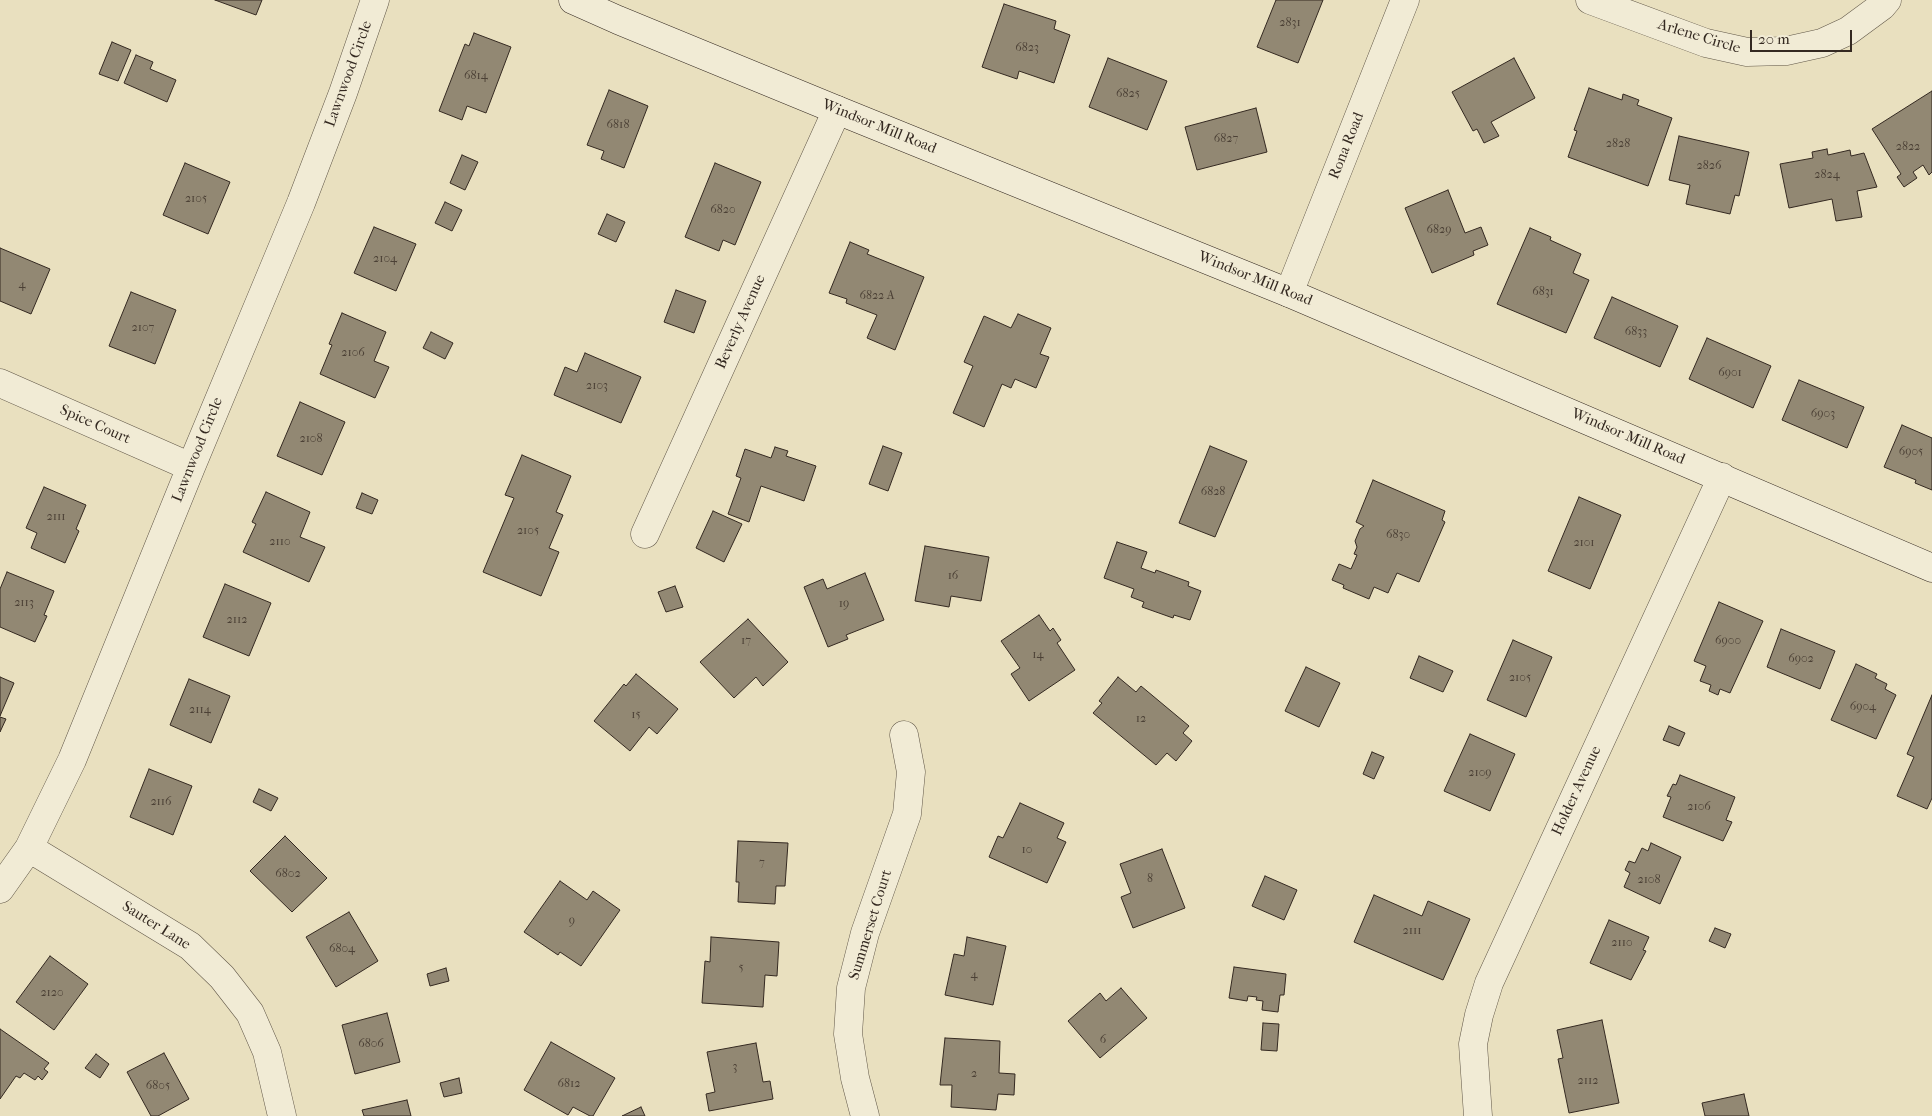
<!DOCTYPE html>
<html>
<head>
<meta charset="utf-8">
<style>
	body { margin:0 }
	#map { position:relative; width:1932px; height:1116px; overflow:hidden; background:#e9e0bf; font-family:"IM FELL French Canon",serif }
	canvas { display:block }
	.scale { position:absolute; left:1750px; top:30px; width:102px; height:22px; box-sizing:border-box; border:2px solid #342921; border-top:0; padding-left:6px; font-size:15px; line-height:18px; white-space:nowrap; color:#342921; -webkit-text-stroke:4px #f1ebd5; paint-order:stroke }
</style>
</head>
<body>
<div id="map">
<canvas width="1932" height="1116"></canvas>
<div class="scale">20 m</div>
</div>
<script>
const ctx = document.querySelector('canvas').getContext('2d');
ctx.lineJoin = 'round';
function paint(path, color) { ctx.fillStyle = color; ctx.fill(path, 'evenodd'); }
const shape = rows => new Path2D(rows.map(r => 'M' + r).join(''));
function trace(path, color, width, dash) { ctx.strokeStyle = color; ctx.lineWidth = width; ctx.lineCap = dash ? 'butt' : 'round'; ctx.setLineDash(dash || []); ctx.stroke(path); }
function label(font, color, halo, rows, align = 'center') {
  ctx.font = font + ' "IM FELL French Canon",serif'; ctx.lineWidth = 4.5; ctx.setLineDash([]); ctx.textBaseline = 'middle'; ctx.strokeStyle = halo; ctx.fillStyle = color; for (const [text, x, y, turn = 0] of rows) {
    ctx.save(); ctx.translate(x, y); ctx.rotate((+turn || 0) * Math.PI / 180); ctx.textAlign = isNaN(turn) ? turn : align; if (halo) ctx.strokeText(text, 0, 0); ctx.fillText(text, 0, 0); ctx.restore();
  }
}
const building = shape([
	[215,0,262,0,256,15,215,0],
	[1276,0,1323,0,1298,63,1257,47,1276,0],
	[1004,4,1056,21,1054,29,1070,35,1054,83,1019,71,1017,79,982,67,1004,4],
	[474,33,511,47,486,113,467,106,462,120,439,111,465,44,469,46,474,33],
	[112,42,131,50,118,81,99,74,112,42],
	[136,55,153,62,150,69,176,80,167,102,124,83,136,55],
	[1108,58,1167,81,1147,130,1089,107,1108,58],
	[1514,58,1535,98,1491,122,1499,136,1484,143,1477,129,1473,131,1452,92,1514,58],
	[1589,88,1622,100,1623,94,1639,100,1637,105,1672,118,1648,186,1568,157,1577,131,1574,130,1589,88],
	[609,90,648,106,624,168,601,159,604,151,587,145,609,90],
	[1932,91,1932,172,1929,175,1923,165,1913,172,1917,178,1904,187,1897,177,1901,174,1872,129,1932,91],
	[1256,108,1267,152,1197,170,1185,127,1256,108],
	[1679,136,1749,152,1739,196,1735,195,1730,214,1686,204,1690,185,1669,180,1679,136],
	[1827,149,1828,155,1850,150,1851,156,1864,153,1877,187,1857,191,1862,217,1836,221,1832,199,1789,208,1780,164,1813,158,1812,152,1827,149],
	[462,155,478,162,465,190,450,183,462,155],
	[185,163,230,182,208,234,163,215,185,163],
	[715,163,761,182,735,245,723,240,719,251,685,237,715,163],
	[1448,190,1465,233,1481,227,1488,245,1473,251,1474,255,1432,273,1405,208,1448,190],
	[445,202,462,210,452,231,435,223,445,202],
	[607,214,625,222,616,242,598,234,607,214],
	[374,227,416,244,396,291,354,273,374,227],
	[1530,228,1551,237,1550,240,1581,254,1573,273,1589,280,1566,333,1497,304,1530,228],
	[850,242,869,250,867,254,924,277,895,350,867,338,877,315,846,303,847,299,829,293,850,242],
	[0,248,50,269,31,314,0,301,0,248],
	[676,290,706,301,694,333,664,322,676,290],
	[131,292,176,310,155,364,109,346,131,292],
	[1612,297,1678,326,1660,367,1594,338,1612,297],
	[342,313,386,332,374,361,389,367,375,398,320,374,332,345,329,344,342,313],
	[1018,314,1051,328,1040,354,1049,357,1036,388,1015,379,1011,388,1002,384,984,427,953,413,973,366,964,362,984,316,1011,328,1018,314],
	[431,332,453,343,445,359,423,348,431,332],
	[1707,338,1771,366,1753,408,1689,379,1707,338],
	[585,353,641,377,621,423,554,395,565,367,577,372,585,353],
	[1799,380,1864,407,1847,448,1782,420,1799,380],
	[300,402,345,422,322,475,277,456,300,402],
	[1902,425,1932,438,1932,490,1915,483,1916,480,1884,467,1902,425],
	[883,446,902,453,888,491,869,484,883,446],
	[1210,446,1247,461,1215,537,1179,523,1210,446],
	[775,447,788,451,786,456,816,466,804,501,761,486,749,522,728,514,741,478,736,476,745,449,771,458,775,447],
	[522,455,571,476,556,512,563,515,549,548,559,552,541,596,483,572,514,498,505,495,522,455],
	[1373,480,1445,511,1442,520,1445,522,1419,582,1397,573,1388,593,1374,587,1369,599,1343,588,1344,585,1332,580,1339,564,1351,569,1357,555,1354,554,1357,547,1355,541,1360,529,1364,526,1356,522,1373,480],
	[44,487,86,505,76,529,79,531,65,563,31,548,37,533,26,528,44,487],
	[266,492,310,512,300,537,325,547,309,582,243,552,256,524,252,522,266,492],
	[362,493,378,500,372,514,356,508,362,493],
	[1579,497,1621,515,1590,589,1548,571,1579,497],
	[713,511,742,524,724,562,696,548,713,511],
	[1117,542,1147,552,1141,568,1155,573,1156,570,1189,582,1188,586,1201,591,1190,620,1174,615,1173,618,1142,607,1144,602,1131,597,1134,589,1104,578,1117,542],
	[925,546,989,557,981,601,951,596,949,607,915,601,925,546],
	[7,572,54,591,44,615,47,616,35,642,0,627,0,589,7,572],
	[865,573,884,620,846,635,848,639,828,647,804,587,823,579,827,589,865,573],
	[225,584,271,603,249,656,203,637,225,584],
	[675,586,683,607,666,612,658,592,675,586],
	[1719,602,1763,621,1730,693,1720,689,1718,695,1709,691,1711,685,1700,681,1706,666,1694,661,1719,602],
	[1039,615,1050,631,1053,628,1061,640,1057,643,1075,670,1029,701,1011,674,1020,668,1001,641,1039,615],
	[748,619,788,662,763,686,756,677,734,698,700,662,748,619],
	[1781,629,1835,651,1820,689,1767,667,1781,629],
	[1513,640,1552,657,1526,717,1487,700,1513,640],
	[1419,656,1453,671,1443,692,1410,678,1419,656],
	[1856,664,1877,674,1875,678,1887,684,1885,689,1896,695,1876,739,1831,720,1856,664],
	[1306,667,1340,683,1319,727,1285,711,1306,667],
	[636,674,678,709,657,734,649,727,630,751,594,721,624,684,626,686,636,674],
	[0,677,14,683,0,716,0,677],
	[1118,677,1136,692,1141,686,1189,726,1183,733,1192,741,1176,761,1167,753,1156,765,1093,713,1102,703,1099,701,1118,677],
	[189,679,230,696,211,743,170,725,189,679],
	[1932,695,1932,798,1927,809,1897,796,1914,757,1907,754,1932,695],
	[0,717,6,719,0,732,0,717],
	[1669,726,1685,733,1679,746,1663,740,1669,726],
	[1470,734,1515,754,1490,811,1444,791,1470,734],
	[1372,752,1384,757,1374,779,1363,774,1372,752],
	[149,769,192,786,173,835,130,817,149,769],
	[1680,775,1735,797,1726,820,1732,822,1723,841,1663,817,1671,797,1667,796,1673,784,1676,785,1680,775],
	[259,789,278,798,271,811,253,802,259,789],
	[1020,803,1064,823,1057,838,1066,842,1047,883,989,857,998,836,1003,838,1020,803],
	[285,836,327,878,292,912,250,871,285,836],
	[738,841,788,843,785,886,776,886,775,904,738,902,739,882,736,882,738,841],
	[1651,843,1681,857,1660,904,1624,887,1630,873,1625,870,1629,861,1635,863,1642,848,1648,851,1651,843],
	[1162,849,1185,908,1133,928,1121,897,1131,893,1120,864,1162,849],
	[1265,876,1297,890,1284,920,1252,906,1265,876],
	[560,881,587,900,593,891,620,910,581,966,560,952,558,955,524,932,560,881],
	[1374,895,1422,916,1428,901,1470,919,1443,980,1354,942,1374,895],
	[349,912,378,961,336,987,306,937,349,912],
	[1609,920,1649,937,1643,950,1646,951,1631,980,1590,963,1609,920],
	[1715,928,1731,934,1725,948,1709,941,1715,928],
	[711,937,779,942,777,976,765,975,763,1007,702,1003,705,961,710,962,711,937],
	[967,937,1006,946,993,1005,945,995,954,954,964,956,967,937],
	[50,956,88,984,54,1030,16,1002,50,956],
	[1234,967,1286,974,1284,995,1280,995,1278,1012,1262,1010,1263,1001,1256,1000,1257,997,1248,996,1247,1001,1229,998,1234,967],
	[446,968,449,981,430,986,427,974,446,968],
	[1121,988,1147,1018,1100,1058,1068,1021,1100,993,1106,1001,1121,988],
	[387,1013,400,1062,355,1074,342,1025,387,1013],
	[1602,1020,1619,1103,1569,1113,1558,1059,1563,1058,1557,1030,1602,1020],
	[1263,1023,1279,1024,1277,1051,1261,1050,1263,1023],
	[0,1029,49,1063,44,1069,48,1072,42,1080,38,1076,35,1080,24,1073,20,1078,16,1076,0,1099,0,1029],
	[945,1038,1000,1041,999,1073,1015,1074,1014,1095,998,1094,996,1110,951,1107,952,1085,940,1085,945,1038],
	[551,1042,615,1078,593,1116,590,1116,573,1107,568,1115,524,1090,551,1042],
	[756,1043,763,1082,770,1081,773,1099,709,1111,706,1094,715,1092,707,1052,756,1043],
	[164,1053,189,1099,158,1116,151,1116,127,1072,164,1053],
	[96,1054,109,1064,100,1078,85,1068,96,1054],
	[459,1078,462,1093,444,1097,440,1083,459,1078],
	[1744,1094,1749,1116,1705,1116,1702,1103,1744,1094],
	[407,1100,411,1116,364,1116,362,1110,407,1100],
	[641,1107,645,1116,622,1116,641,1107]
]);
const minor = shape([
	[1590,0,1706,43,1747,52,1786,51,1822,43,1848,31,1882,6,1887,0],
	[1289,293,1405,0],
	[0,383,191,467],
	[645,534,837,110],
	[29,848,190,946,222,977,250,1013,267,1052,282,1116],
	[0,889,29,848,72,760,191,467,301,203,343,93,375,0],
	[865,1116,855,1078,848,1034,851,988,865,933,907,814,911,772,904,735],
	[1478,1116,1473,1044,1479,1015,1489,983,1722,477]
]);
const secondary = shape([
	[573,0,618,20,837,110,1289,293,1932,568]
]);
const numberNames = [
	["2831",1290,23],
	["6823",1027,48],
	["6814",476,76],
	["6825",1128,94],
	["6818",618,125],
	["6827",1226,139],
	["2828",1618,144],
	["2822",1908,147],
	["2826",1709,166],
	["2824",1827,175],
	["2105",196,199],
	["6820",723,210],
	["6829",1439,230],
	["2104",385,259],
	["4",22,285],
	["6831",1543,292],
	["6822 A",877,296],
	["2107",143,328],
	["6833",1636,332],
	["2106",353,353],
	["6901",1730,373],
	["2103",597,386],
	["6903",1823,414],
	["2108",311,439],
	["6905",1911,452],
	["6828",1213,492],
	["2111",56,517],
	["2105",528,531],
	["6830",1398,535],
	["2110",280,542],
	["2101",1584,543],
	["16",953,576],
	["2113",24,603],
	["19",844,604],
	["2112",237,620],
	["17",746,641],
	["6900",1728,641],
	["14",1038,655],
	["6902",1801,659],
	["2105",1520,678],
	["6904",1863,707],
	["2114",200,710],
	["15",636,715],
	["12",1141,719],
	["2109",1480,773],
	["2116",161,802],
	["2106",1699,807],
	["10",1027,850],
	["7",762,863],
	["6802",288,874],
	["8",1150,879],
	["2108",1649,880],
	["9",572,921],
	["2111",1412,931],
	["2110",1622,943],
	["6804",342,949],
	["5",741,968],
	["4",974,975],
	["2120",52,993],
	["6",1103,1040],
	["6806",371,1044],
	["3",735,1067],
	["2",974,1074],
	["2112",1588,1081],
	["6812",569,1084],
	["6805",158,1086]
];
const streetNames = [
	["Arlene Circle",1699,37,17],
	["Lawnwood Circle",349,74,-70],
	["Windsor Mill Road",879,127,22],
	["Rona Road",1347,146,-68],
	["Windsor Mill Road",1255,279,22],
	["Beverly Avenue",741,322,-66],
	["Spice Court",95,425,24],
	["Windsor Mill Road",1628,437,23],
	["Lawnwood Circle",198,450,-68],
	["Holder Avenue",1577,791,-65],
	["Summerset Court",871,925,-73],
	["Sauter Lane",156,926,32]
];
paint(building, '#928873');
trace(building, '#342921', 1);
trace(minor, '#615748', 29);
trace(secondary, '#342921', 29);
trace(minor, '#f1ebd5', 28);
trace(secondary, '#f1ebd5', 28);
label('12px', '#4c4136', null, numberNames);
label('15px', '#342921', '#f1ebd5', streetNames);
</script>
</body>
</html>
